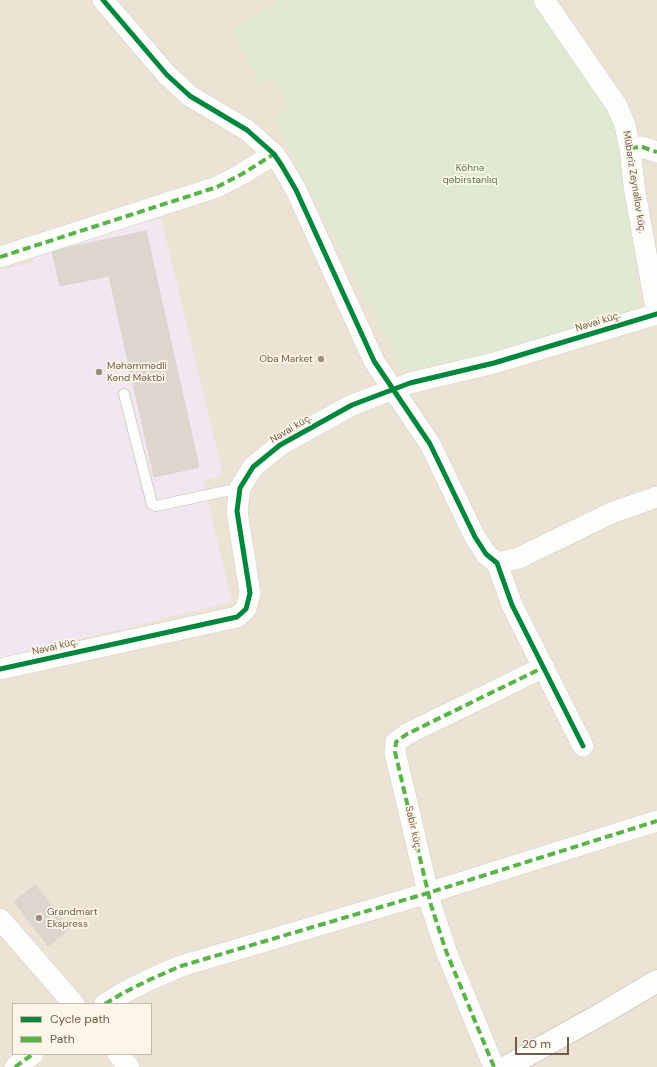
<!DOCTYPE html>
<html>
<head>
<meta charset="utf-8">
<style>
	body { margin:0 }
	#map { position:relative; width:657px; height:1067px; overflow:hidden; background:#f4f0e8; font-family:"DM Sans",sans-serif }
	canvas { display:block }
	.legend { position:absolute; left:12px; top:1003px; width:140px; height:52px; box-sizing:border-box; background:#fdf6e8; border:1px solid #c4b8a9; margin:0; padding:5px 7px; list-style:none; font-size:12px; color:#6f5a4b }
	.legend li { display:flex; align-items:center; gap:8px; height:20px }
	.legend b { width:20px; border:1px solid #c4b8a9 }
	.scale { position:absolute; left:515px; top:1037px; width:54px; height:18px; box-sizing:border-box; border:2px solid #6f5a4b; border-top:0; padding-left:5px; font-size:12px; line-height:14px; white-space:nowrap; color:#6f5a4b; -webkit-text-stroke:3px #fdf6e8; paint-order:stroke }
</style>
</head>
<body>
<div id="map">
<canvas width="657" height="1067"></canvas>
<ul class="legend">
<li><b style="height:5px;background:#00873e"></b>Cycle path</li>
<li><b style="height:5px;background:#59b447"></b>Path</li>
</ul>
<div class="scale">20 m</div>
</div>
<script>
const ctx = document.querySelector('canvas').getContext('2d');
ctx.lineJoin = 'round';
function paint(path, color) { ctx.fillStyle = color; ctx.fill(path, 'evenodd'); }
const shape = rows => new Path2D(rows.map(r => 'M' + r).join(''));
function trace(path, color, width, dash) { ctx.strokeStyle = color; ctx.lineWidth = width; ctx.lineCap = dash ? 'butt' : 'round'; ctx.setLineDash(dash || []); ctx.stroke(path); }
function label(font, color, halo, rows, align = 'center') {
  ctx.font = font + ' "DM Sans",sans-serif'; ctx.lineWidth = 3.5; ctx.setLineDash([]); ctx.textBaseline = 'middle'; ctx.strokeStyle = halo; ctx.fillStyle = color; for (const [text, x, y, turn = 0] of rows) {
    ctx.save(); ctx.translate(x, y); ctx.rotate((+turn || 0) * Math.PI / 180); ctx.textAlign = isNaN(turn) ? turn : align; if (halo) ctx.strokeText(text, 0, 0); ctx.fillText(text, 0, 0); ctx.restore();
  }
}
const residential = shape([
	[0,0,657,0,657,1067,0,1067],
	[13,1004,151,1004,151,1054,13,1054]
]);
const education = shape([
	[161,218,223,475,203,481,232,602,0,659,0,270,33,262,30,251]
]);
const green = shape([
	[281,0,531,0,603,100,615,123,620,146,640,307,493,355,402,371,273,117,290,110,274,78,260,84,231,30]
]);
const building = shape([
	[146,231,199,467,154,477,109,276,60,286,52,251,146,231],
	[35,885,69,929,48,946,14,901,35,885]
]);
const lane = shape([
	[124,394,152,504,156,506,240,488]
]);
const street = shape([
	[103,0,167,75,190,96,247,130,274,154,282,166,296,190,374,361,430,444,475,537,486,554,497,563,512,605,583,746],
	[544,0,617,106,625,125,630,148,634,186,657,315],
	[630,148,642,147,657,152],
	[0,257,217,187,242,174,274,154],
	[497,563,519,558,611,513,657,497],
	[0,669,237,617,246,609,250,593,237,511,240,488,253,467,280,445,352,405,410,383,494,363,657,314],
	[0,919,74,1004],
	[105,1004,123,993,151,979,181,966,428,893,657,821],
	[118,1054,129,1067],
	[15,1067,33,1054],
	[494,1067,446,951,431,905,395,752,396,742,407,734,544,667]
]);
const secondary = shape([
	[506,1067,603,1013,657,981]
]);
const quiet = shape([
	[630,148,642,147,657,152],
	[0,257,217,187,242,174,274,154],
	[105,1004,123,993,151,979,181,966,428,893,657,821],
	[15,1067,33,1054],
	[494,1067,446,951,431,905,395,752,396,742,407,734,544,667]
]);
const cycleway = shape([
	[103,0,167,75,190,96,247,130,274,154,282,166,296,190,374,361,430,444,475,537,486,554,497,563,512,605,583,746],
	[0,669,237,617,246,609,250,593,237,511,240,488,253,467,280,445,352,405,410,383,494,363,657,314]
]);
const markers = [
	[321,359,4,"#9e8e82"],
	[99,372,4,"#9e8e82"],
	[39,918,4,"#9e8e82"]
];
const parkNames = [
	["Köhnə",470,168],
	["qəbirstanlıq",470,180]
];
const streetNames = [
	["Mübariz Zeynallov küç.",634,182,81],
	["Nəvai küç.",598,322,-17],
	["Nəvai küç.",291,429,-31],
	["Nəvai küç.",55,647,-13],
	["Sabir küç.",413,828,77]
];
const poiNames = [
	["Oba Market",313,359,"right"],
	["Məhəmmədli",107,366],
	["Kənd Məktbi",107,378],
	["Grandmart",47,912],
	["Ekspress",47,924]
];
paint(residential, '#ede3d5');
paint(education, '#f1e7f0');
paint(green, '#e0ead3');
paint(building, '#ddd6ce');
trace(building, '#dcd4cb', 1);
trace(lane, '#d3cdc6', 12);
trace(street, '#d3cdc6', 22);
trace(secondary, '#d2ccc4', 24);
trace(lane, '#fdfdfc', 10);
trace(street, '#fdfdfc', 21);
trace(secondary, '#fdfdfc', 22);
trace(quiet, '#59b447', 4, [8, 4]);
trace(cycleway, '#00873e', 5);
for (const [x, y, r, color] of markers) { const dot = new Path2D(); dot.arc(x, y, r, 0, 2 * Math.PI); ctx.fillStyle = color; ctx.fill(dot); trace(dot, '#fdf6e8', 1.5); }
label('10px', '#547a47', '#fdf6e8', parkNames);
label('10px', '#6f5a4b', '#fdf6e8', streetNames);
label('10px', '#6f5a4b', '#fdf6e8', poiNames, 'left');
</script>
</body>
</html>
